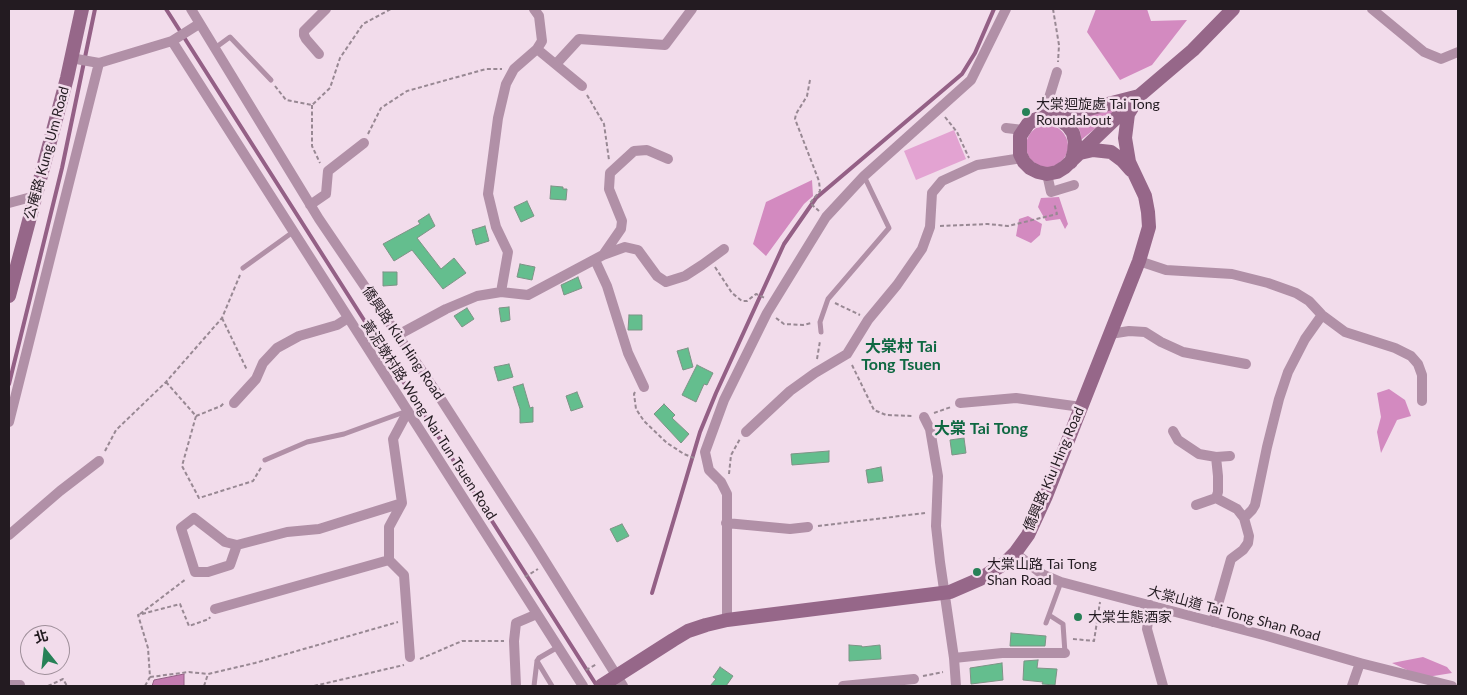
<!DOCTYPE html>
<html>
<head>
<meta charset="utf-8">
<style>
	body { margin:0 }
	#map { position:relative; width:1467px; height:695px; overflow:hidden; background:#f2dceb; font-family:Lato,"Noto Sans TC",sans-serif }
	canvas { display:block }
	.frame { position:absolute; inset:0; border:10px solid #231b21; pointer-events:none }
	.north { position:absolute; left:20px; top:625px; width:50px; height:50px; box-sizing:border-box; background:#f2dceb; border:1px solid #9f8f9a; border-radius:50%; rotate:344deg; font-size:14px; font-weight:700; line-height:20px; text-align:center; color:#231b21 }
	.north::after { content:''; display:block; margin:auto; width:18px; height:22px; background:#278157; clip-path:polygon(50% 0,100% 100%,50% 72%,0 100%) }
</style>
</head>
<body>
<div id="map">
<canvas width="1467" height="695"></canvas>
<div class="frame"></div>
<div class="north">北</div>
</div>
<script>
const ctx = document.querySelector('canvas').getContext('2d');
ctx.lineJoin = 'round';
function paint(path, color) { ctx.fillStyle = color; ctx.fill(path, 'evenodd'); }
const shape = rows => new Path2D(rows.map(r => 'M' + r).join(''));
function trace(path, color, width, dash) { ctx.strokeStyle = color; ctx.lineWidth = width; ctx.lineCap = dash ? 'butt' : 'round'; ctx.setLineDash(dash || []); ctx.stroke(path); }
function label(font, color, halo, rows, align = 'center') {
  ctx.font = font + ' Lato,"Noto Sans TC",sans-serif'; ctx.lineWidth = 5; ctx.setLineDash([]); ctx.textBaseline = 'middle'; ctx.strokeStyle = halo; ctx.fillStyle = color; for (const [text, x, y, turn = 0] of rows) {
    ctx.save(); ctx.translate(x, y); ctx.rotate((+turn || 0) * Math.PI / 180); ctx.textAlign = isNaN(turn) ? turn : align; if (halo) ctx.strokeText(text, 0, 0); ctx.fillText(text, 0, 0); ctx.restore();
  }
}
const green = shape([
	[954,130,966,159,916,180,904,151]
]);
const forest = shape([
	[1096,9,1147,9,1151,21,1187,20,1152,65,1120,80,1087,32],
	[1112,109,1113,114,1081,140,1080,131,1073,119],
	'1026 146a21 21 0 1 1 42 0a21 21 0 1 1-42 0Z',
	[812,180,813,196,804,204,766,256,753,244,766,202],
	[1059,197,1068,224,1065,229,1060,219,1046,221,1038,207,1041,198],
	[1028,216,1042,224,1040,235,1031,243,1016,236,1019,219],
	[1389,389,1405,400,1411,416,1397,420,1381,453,1377,432,1381,417,1377,393],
	[1423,657,1447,667,1452,673,1427,677,1420,676,1392,663]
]);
const water = shape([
	[184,674,184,686,152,686,154,680,184,674]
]);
const stream = shape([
	[166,9,597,686],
	[9,384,62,168,95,9],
	[652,593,700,432,716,393,784,244,816,198,962,74,975,53,994,9]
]);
const building = shape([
	[551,186,563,187,563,189,567,189,566,200,550,199,551,186],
	[527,201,534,216,521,222,514,207,527,201],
	[429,214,435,226,417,238,441,269,454,258,466,273,443,289,412,250,394,261,383,244,420,224,418,221,429,214],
	[485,226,489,241,476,245,472,230,485,226],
	[520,264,535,267,532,280,517,277,520,264],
	[383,272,397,272,397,285,383,286,383,272],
	[578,277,582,288,564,295,561,285,578,277],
	[509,307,510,320,501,322,499,308,509,307],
	[467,308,474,319,462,327,454,316,467,308],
	[629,315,642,315,642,330,628,330,629,315],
	[688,348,693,367,683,370,677,351,688,348],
	[509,364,513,377,498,381,494,367,509,364],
	[697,365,713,373,707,385,704,384,696,402,682,395,697,365],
	[523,384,530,408,533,407,533,422,520,423,520,409,513,387,523,384],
	[577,392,583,407,571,411,566,396,577,392],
	[664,404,675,415,672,418,689,434,681,443,654,414,664,404],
	[964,438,966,453,952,455,950,440,964,438],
	[829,451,829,462,792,465,791,454,829,451],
	[881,467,883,481,868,483,866,470,881,467],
	[622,524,629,536,617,542,610,529,622,524],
	[1011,633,1046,636,1045,646,1010,646,1011,633],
	[849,645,862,646,862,647,880,645,881,659,849,661,849,645],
	[1038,660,1037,668,1057,669,1055,685,1042,684,1043,682,1023,680,1024,661,1038,660],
	[1002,663,1003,680,971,684,970,668,1002,663],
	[720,667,733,676,726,686,710,686,716,679,713,677,720,667]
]);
const path = shape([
	[1053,9,1059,45,1058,62],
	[810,80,807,96,796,114,795,119,819,181,820,191,810,203,819,211],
	[275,86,286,100,312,105,330,88,340,58,363,24,391,9],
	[587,95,604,124,609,160],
	[312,105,312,146,320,163],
	[945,117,957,132,969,158],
	[368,134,381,108,407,91,486,69,502,69],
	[940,226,988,224,1008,226,1057,214,1054,203],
	[715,267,732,293,742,301,747,301,756,294,765,298],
	[835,303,860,315],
	[222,318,247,370],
	[776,318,784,324,803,325,811,323],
	[817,359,820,341],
	[852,365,874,410,886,415,913,416],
	[166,382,196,416,182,466,199,498,253,481,262,466],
	[635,392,634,394,636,409,644,421,667,443,684,454,694,458],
	[934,413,951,407],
	[196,416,221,406,224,403],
	[105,451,116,430,166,382,222,318,240,275],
	[729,474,731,455,740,439],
	[818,526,925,513],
	[525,577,538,569],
	[140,614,186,579],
	[1073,639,1094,641,1100,602],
	[420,659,462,641,504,641],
	[586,670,597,664],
	[923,676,943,672],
	[150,677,189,672,208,674],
	[48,686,63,679,67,686],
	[145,686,150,677,148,648,138,615,180,604,189,626,209,619,210,617],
	[204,686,208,674,255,663,398,622],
	[314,686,404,665]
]);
const lane = shape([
	[215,48,230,37,271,80],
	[243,268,293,232],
	[821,332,820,322,828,299,889,228,864,176],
	[265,460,307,442,344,434,407,411],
	[1049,615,1063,624,1065,653],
	[1046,623,1061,582],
	[537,661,552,686],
	[534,686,537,661,539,658,558,647]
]);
const street = shape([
	[191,9,319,219,437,393,533,542,623,686],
	[1372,9,1424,52,1441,59,1458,52],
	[172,41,199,24],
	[537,49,582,86],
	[319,54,306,39,304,35,304,31,326,9],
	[71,58,99,63,172,41,583,686],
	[556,64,579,39,665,45,692,9],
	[1043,117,1057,72],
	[1006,128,1023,130],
	[1047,174,1051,192,1074,185],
	[9,203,35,196],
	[310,205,326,194,328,171,364,143],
	[603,255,621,229,622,221,609,189,610,173,634,151,647,150,668,159],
	[595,260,607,286,628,353,644,387],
	[1139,261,1166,270,1232,274,1268,283,1296,293,1309,301,1322,315,1345,332,1395,348,1411,356,1418,364,1422,375,1422,401],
	[501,292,508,252,496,227,488,194,498,118,506,84,514,69,537,49,542,41,539,16,534,9],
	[1110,334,1129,331,1145,332,1161,342,1183,352,1246,364],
	[398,335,446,309,477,296,501,292,528,295,603,255,625,247,638,250,657,276,666,282,685,276,702,265,724,249],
	[234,403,256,379,263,363,277,348,299,336,337,325,348,318],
	[960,403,1016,398,1081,407],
	[408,411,393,439,402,503,389,527,389,560,404,575,410,657],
	[924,417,930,429,938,476,936,526,940,562,954,658,956,686],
	[9,422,99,63],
	[1173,431,1178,440,1199,454,1216,457,1230,456],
	[746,432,790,391,815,373,847,354,868,320,897,285,922,249,930,227,932,193,942,181,977,165,1022,158],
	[1196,505,1216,498,1218,492,1218,476,1216,457],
	[1244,518,1252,510,1255,505,1267,447,1279,399,1288,372,1305,339,1322,315],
	[726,523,790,529,808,527],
	[9,535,60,491,99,461],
	[237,545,225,542,194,518,181,528,195,572,208,572,230,565,237,545,287,532,319,529,402,503],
	[1015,553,1042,574,1061,582,1267,636,1360,663,1452,686],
	[1150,605,1147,629,1163,686],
	[215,609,389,560],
	[727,620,727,494,721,482,709,470,705,452,724,400,767,313,826,217,864,176,971,80,1006,9],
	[1213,622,1231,559,1243,550,1248,543,1249,536,1244,518,1237,509,1216,498],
	[954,658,1002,653,1065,653],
	[9,685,20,685],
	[516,686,514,641,516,623,537,614],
	[843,686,914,679],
	[1352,686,1360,663]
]);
const secondary = shape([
	[1139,96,1073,113,1052,117,1043,117,1034,120,1028,124,1020,136,1020,154,1024,162,1030,168,1038,172,1047,174,1057,172,1065,167,1139,96,1193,50,1233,9],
	[1052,117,1060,120,1068,126,1073,133,1075,142,1074,152,1071,162],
	[1080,153,1093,150,1111,152,1123,161,1131,170],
	[9,296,67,78,82,9],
	[601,686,673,640,688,631,706,625,727,620,950,592,980,579,1005,563,1015,553,1028,535,1046,496,1139,261,1149,227,1148,212,1145,196,1129,162,1125,138,1128,114,1139,96]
]);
const markers = [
	[1026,112,5,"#278157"],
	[977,572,5,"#278157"],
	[1078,617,5,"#278157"]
];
const poiNames = [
	["大棠迴旋處 Tai Tong",1036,104],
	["Roundabout",1036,120],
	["大棠山路 Tai Tong",987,564],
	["Shan Road",987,580],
	["大棠生態酒家",1088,617]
];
const streetNames = [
	["公庵路 Kung Um Road",47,153,-75],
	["僑興路 Kiu Hing Road",403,343,56],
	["黃泥墩村路 Wong Nai Tun Tsuen Road",429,420,57],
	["僑興路 Kiu Hing Road",1054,469,-67],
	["大棠山道 Tai Tong Shan Road",1234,614,15]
];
const quarterNames = [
	["大棠村 Tai",901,347],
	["Tong Tsuen",901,365],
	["大棠 Tai Tong",981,429]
];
paint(green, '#e3a3d2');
paint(forest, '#d38ac0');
paint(water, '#c57db2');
trace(water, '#946086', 1);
trace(stream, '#946086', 4);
paint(building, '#64be8e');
trace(building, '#7d9386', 1);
trace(path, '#988893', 2, [4, 2.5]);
trace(lane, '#b190a7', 5);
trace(street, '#b190a7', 10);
trace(secondary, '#966789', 14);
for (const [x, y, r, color] of markers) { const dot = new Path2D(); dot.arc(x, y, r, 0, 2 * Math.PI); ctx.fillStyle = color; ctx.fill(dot); trace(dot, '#f2dceb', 2); }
label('14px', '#231b21', '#f2dceb', poiNames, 'left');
label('14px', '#231b21', '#f2dceb', streetNames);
label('bold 16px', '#0f6842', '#f2dceb', quarterNames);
</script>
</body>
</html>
